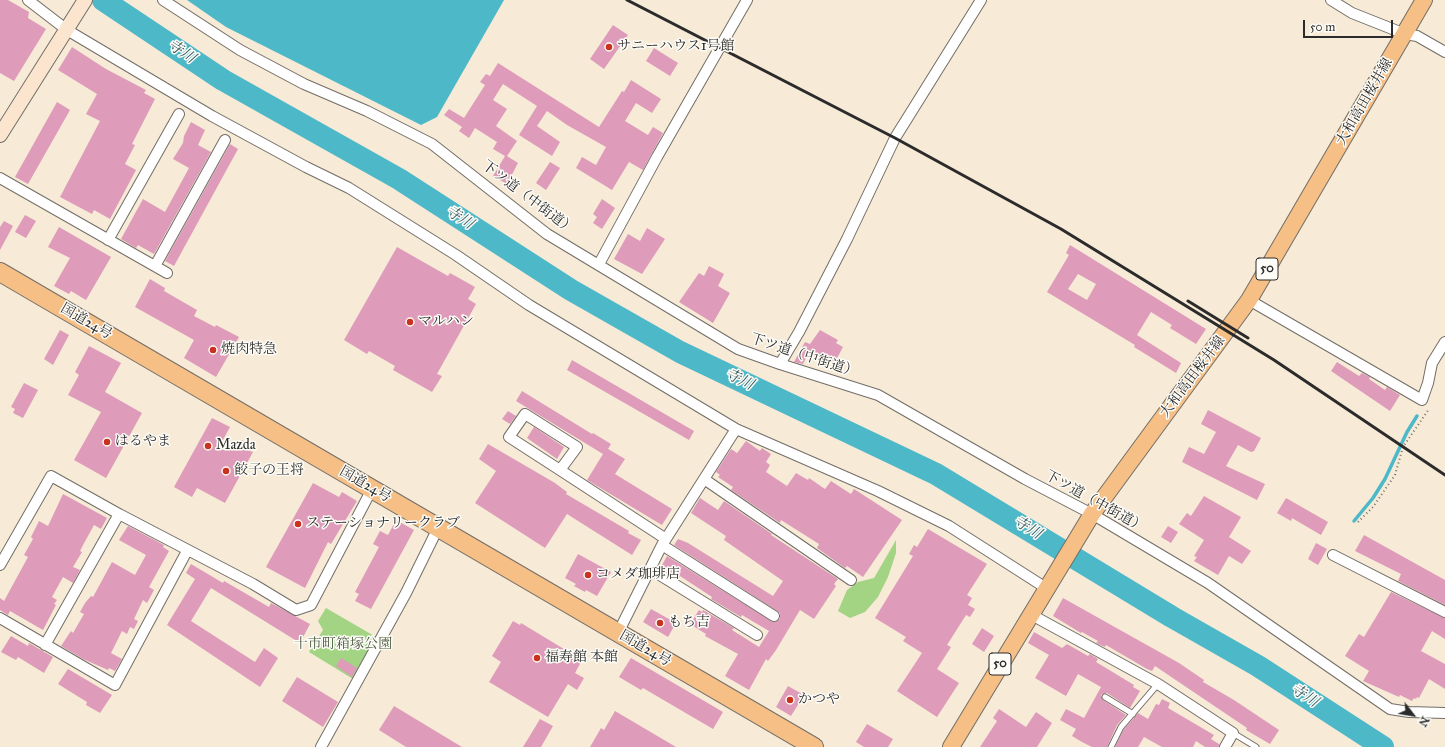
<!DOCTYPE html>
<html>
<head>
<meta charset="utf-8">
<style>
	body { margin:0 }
	#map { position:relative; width:1445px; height:747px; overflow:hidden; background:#f7ead7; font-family:"IM FELL Great Primer",serif }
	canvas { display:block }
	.north { position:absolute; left:1393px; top:695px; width:40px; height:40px; -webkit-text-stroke:3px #fdfcf7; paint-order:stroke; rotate:121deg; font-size:11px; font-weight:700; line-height:16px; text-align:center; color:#2b2b2b }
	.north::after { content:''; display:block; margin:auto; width:14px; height:18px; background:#2b2b2b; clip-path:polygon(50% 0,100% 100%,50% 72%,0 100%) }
	.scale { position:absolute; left:1303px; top:20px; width:90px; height:18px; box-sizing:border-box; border:2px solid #2b2b2b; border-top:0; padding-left:5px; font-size:12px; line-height:14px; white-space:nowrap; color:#2b2b2b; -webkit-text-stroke:3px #fdfcf7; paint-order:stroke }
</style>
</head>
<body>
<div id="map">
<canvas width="1445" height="747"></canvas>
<div class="north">N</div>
<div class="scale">50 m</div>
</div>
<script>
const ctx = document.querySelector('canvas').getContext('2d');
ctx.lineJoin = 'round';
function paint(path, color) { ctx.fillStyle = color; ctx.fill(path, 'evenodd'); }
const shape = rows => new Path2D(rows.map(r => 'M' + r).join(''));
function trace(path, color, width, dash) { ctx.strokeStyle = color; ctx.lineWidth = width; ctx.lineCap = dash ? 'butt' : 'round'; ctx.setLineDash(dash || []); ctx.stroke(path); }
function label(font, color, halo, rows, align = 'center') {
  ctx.font = font + ' "IM FELL Great Primer","Noto Serif JP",serif'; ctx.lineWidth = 3; ctx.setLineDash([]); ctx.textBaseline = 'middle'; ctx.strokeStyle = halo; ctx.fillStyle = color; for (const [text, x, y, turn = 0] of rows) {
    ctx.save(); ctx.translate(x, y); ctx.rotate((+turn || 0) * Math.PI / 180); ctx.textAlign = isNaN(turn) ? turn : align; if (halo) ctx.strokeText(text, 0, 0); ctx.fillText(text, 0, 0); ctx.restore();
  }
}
const green = shape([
	[896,540,896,553,888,577,878,597,865,612,850,618,838,611,847,590,858,582,874,578],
	[326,608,376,637,353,679,309,652,323,630,318,621]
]);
const water = shape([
	[187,0,504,0,437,117,421,125,226,27]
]);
const stream = shape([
	[1354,521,1373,498,1385,479,1407,432,1417,416]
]);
const river = shape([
	[103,0,223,80,399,179,571,290,680,352,936,474,1172,617,1258,666,1383,747]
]);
const building = shape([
	[0,0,8,0,29,12,28,18,46,29,14,81,0,73],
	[613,25,628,35,604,69,590,59],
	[72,47,106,69,146,90,144,93,155,99,132,144,135,145,125,164,136,170,110,219,94,210,92,214,60,197,100,121,86,114,97,94,58,70],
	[654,48,678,63,670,76,646,61],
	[498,63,599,127,622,91,624,92,631,80,661,99,652,113,636,103,625,121,648,135,653,127,663,133,643,170,629,162,612,190,576,168,582,157,596,165,606,147,567,125,547,111,537,126,560,142,552,156,519,135,537,106,503,84,493,100,507,109,496,126,517,141,507,156,518,163,507,184,493,176,505,156,493,149,497,142,475,128,469,138,459,131,462,127,444,115,449,109,464,118,485,85,480,82,486,74,490,76],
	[57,102,70,110,28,184,15,177],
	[191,122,205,130,198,145,211,152,154,254,138,245,136,248,121,239,143,199,165,212,189,168,173,159,183,143,184,136],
	[230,144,238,149,174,266,165,261],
	[550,162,560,168,546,190,536,183],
	[602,199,615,208,602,229,593,223,597,217,593,214],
	[25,215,36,221,26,238,15,232],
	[4,221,13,226,0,250,0,227],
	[59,227,111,257,86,300,71,291,69,294,54,286,70,258,48,247],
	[647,228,665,239,642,274,614,259,628,234,640,241],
	[1070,245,1206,329,1196,344,1170,328,1172,325,1151,312,1137,335,1181,363,1176,373,1134,347,1135,345,1047,292,1069,255,1066,253],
	[1078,274,1096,284,1087,300,1068,289],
	[397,247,448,276,450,273,475,287,468,299,476,304,437,374,442,376,432,392,393,370,395,366,369,351,367,354,344,340],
	[709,266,724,274,718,286,730,293,713,323,679,302,699,273,704,276],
	[150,279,165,288,164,291,197,310,194,316,215,327,216,325,239,337,216,377,184,358,194,340,135,307],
	[60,330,69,335,53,365,44,359],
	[820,330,838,340,836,343,843,347,836,360,833,363,809,352,803,364,794,362,805,342,810,344],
	[89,346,121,363,105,392,142,413,106,478,74,460,101,412,68,395,79,375,75,372],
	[572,360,694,431,689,440,567,370],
	[1337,362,1359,376,1362,373,1370,377,1369,379,1385,390,1387,387,1400,395,1390,411,1331,371],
	[24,383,38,390,23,418,13,413,15,409,11,407],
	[522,391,592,434,593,433,611,444,608,449,625,459,615,474,672,509,662,525,587,480,603,454,516,401],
	[1208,410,1261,438,1254,451,1251,452,1238,445,1226,466,1265,484,1257,500,1182,462,1189,447,1204,454,1216,432,1201,424],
	[508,411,516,416,510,424,502,419],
	[212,418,230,427,218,449,243,440,247,450,253,452,225,503,197,488,192,497,174,487],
	[534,427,564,447,557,459,527,438],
	[746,441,760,451,762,448,771,454,766,462,770,465,766,472,787,486,796,473,808,480,809,478,825,489,831,481,851,494,854,489,902,520,863,577,847,566,845,568,817,548,819,544,781,520,780,523,731,490,733,487,718,477,720,475,716,472,731,449,737,453],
	[488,444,531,469,555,483,567,492,566,494,629,531,628,533,641,540,632,555,567,514,545,548,475,503,496,471,479,459],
	[313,483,339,497,342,492,357,501,331,544,328,542,305,588,266,567],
	[63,494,107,518,101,529,94,525,82,547,80,551,82,552,73,567,80,570,73,583,63,577,52,597,57,600,54,604,56,605,43,630,10,611,8,615,0,610,0,598,4,601,28,557,24,555,33,539,31,537,39,521,48,526],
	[1204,496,1241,517,1229,537,1251,551,1242,564,1229,556,1218,575,1194,561,1197,557,1194,556,1204,540,1179,524,1187,513,1191,516],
	[700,498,718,510,724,501,772,534,771,535,838,579,834,584,836,586,814,619,800,610,776,650,768,661,766,659,749,690,725,676,738,654,705,636,706,634,690,624,699,610,702,612,703,610,734,628,732,630,759,647,769,631,742,615,741,617,711,599,712,597,680,576,679,579,668,572,670,570,662,565,667,556,773,622,780,619,780,613,777,611,674,545,678,539,688,543,773,596,783,581,724,540,726,536,691,513],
	[1286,498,1328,522,1321,535,1292,518,1291,521,1277,513],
	[396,520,414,530,371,609,355,601,359,594,355,592,379,547,373,544,380,531,388,535],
	[128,526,164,545,163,547,169,551,149,587,154,590,147,603,143,600,134,619,138,621,134,629,130,627,127,634,122,631,111,653,122,659,115,671,109,668,108,670,83,659,61,646,71,631,73,633,84,614,80,612,85,603,91,596,93,597,112,562,135,575,146,555,119,540],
	[1168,526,1178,532,1171,543,1161,537],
	[928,529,987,564,967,595,972,598,968,605,975,609,970,617,966,615,947,645,951,647,937,669,959,683,937,717,897,691,922,653,903,641,906,637,875,618,913,556,909,554,914,545,917,547],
	[1364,535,1445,580,1445,605,1398,581,1401,574,1355,551],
	[1316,543,1327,549,1318,565,1308,559],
	[578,554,611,572,597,596,586,590,585,592,574,586,576,584,565,578],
	[191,564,223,583,224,581,269,607,271,603,310,624,300,643,211,588,191,621,255,662,264,648,278,658,260,687,167,625,195,579,186,573],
	[1391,592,1445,618,1445,639,1432,631,1421,651,1445,664,1445,689,1429,679,1419,698,1417,697,1416,699,1414,698,1412,701,1400,695,1399,697,1363,681,1369,671,1345,656,1359,634,1364,637],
	[1063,598,1179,663,1204,680,1203,682,1234,700,1279,730,1270,744,1246,730,1247,728,1155,666,1152,671,1147,669,1106,645,1105,647,1096,643,1098,641,1082,632,1081,633,1053,616],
	[651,609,676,623,668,637,643,622],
	[513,621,520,625,521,623,582,660,575,673,584,678,577,690,568,684,548,717,489,682,501,662,492,656],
	[982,628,994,636,984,652,972,644],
	[1034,632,1062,648,1067,644,1088,656,1090,654,1098,659,1096,662,1134,685,1133,687,1140,691,1130,708,1107,693,1101,695,1103,700,1126,715,1117,725,1107,747,1092,747,1082,742,1072,736,1076,729,1060,720,1066,709,1084,718,1101,687,1078,674,1066,696,1035,678,1049,655,1028,643],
	[11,636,28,646,29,643,53,657,44,673,18,657,16,660,1,652],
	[341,658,357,668,352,677,336,666],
	[631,658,723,712,713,729,643,688,641,690,619,677],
	[68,669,112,695,100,713,86,705,87,702,58,684],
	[297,677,338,702,323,727,282,701],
	[788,686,804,695,791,716,776,707],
	[1162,699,1170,703,1168,708,1214,735,1211,739,1219,744,1219,747,1205,747,1196,741,1193,747,1162,747,1144,737,1138,747,1115,747,1124,729,1138,713,1148,719,1156,704,1159,705],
	[394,706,462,747,406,747,379,730],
	[999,709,1026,727,1036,712,1052,723,1037,747,980,747,997,721,993,718],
	[615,711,676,747,590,747,601,728,604,730],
	[540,719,553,726,541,747,523,747],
	[867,724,893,739,888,747,864,747,856,742]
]);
const path = shape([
	[1358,522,1373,507,1395,475,1403,447,1429,409]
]);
const lane = shape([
	[1105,697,1133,714],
	[1233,733,1256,747],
	[1111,747,1121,727,1158,684]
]);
const street = shape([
	[28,0,67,30,212,116,306,167,349,188,456,255,529,305,736,429,878,491,949,526,1046,588],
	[163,0,240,50,304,84,367,111,432,144,547,234,738,349,780,364,878,395,1025,479,1092,514,1208,583,1390,709,1409,712,1445,713],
	[1331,0,1352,13,1405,34,1417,36,1445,52],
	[0,178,167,273],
	[108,240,179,114],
	[599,264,657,157,747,0],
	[155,266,225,140],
	[1249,300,1422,400,1428,383,1432,363,1445,342],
	[780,364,799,332,847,239,895,138,981,0],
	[560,470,577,447,525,414,509,437,560,470,666,539],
	[704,479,736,429],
	[662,545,774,616],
	[1333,555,1445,612],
	[0,565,51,476,119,514,253,584,296,610,311,605,372,489],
	[650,569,757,635],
	[1030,614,1158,684,1233,733,1225,747],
	[0,618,115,685,187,551],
	[618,633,662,545,704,479,851,580],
	[45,645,119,514],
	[321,747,406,593,438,528]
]);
const secondary = shape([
	[0,135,85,0]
]);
const primary = shape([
	[951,747,1092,514,1249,300,1424,0]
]);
const highway = shape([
	[0,272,814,747]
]);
const rail = shape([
	[627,0,895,138,1061,229,1274,360,1445,475],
	[1188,301,1248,338]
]);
const markers = [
	[609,47,4,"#c8321e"],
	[410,322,4,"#c8321e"],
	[213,350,4,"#c8321e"],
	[107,442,4,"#c8321e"],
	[208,446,4,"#c8321e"],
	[226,471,4,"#c8321e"],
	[298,524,4,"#c8321e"],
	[588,575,4,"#c8321e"],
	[660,623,4,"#c8321e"],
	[537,658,4,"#c8321e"],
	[790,700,4,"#c8321e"]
];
const shields = [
	[1267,269,22],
	[1000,664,22]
];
const shieldNames = [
	["50",1267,269],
	["50",1000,664]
];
const poiNames = [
	["サニーハウス1号館",617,47],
	["マルハン",418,322],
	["焼肉特急",221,350],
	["はるやま",115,442],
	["Mazda",216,446],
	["餃子の王将",234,471],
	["ステーショナリークラブ",306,524],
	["コメダ珈琲店",596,575],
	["もち吉",668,623],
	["福寿館 本館",545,658],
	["かつや",798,700]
];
const streetNames = [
	["大和高田桜井線",1365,102,-60],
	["下ツ道（中街道）",528,198,37],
	["国道24号",86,322,30],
	["下ツ道（中街道）",804,356,18],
	["大和高田桜井線",1193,377,-53],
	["国道24号",365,485,30],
	["下ツ道（中街道）",1095,502,29],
	["国道24号",645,649,30]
];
const parkNames = [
	["十市町箱塚公園",343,645]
];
const waterNames = [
	["寺川",181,52,34],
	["寺川",459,218,33],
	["寺川",739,380,26],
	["寺川",1027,528,31],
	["寺川",1304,696,33]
];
paint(green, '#a2d483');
paint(water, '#4cb8c8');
trace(stream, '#4cb8c8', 3.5);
trace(river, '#4cb8c8', 22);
paint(building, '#de9cba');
trace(lane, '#726e67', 7);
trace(street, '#726e67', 12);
trace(secondary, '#726e67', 16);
trace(primary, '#726e67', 18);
trace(highway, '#726e67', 20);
trace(path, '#726e67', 2, [1, 3]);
trace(lane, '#fff', 5);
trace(street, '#fff', 10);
trace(secondary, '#fbe5cf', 14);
trace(primary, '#f5bf86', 16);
trace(highway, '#f5bf86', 18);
trace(rail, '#2b2b2b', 3);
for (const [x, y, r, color] of markers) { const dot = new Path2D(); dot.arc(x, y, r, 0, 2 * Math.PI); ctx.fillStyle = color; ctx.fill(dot); trace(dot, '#fdfcf7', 1.5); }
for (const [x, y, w] of shields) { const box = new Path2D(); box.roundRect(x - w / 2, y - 11, w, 22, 3); ctx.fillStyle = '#fdfcf7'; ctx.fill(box); trace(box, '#2b2b2b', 1); }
label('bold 13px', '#2b2b2b', null, shieldNames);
label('14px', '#2b2b2b', '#fdfcf7', poiNames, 'left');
label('14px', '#2b2b2b', '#fdfcf7', streetNames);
label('14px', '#4f5e45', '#fdfcf7', parkNames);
label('italic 15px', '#375c62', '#fdfcf7', waterNames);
</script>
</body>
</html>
